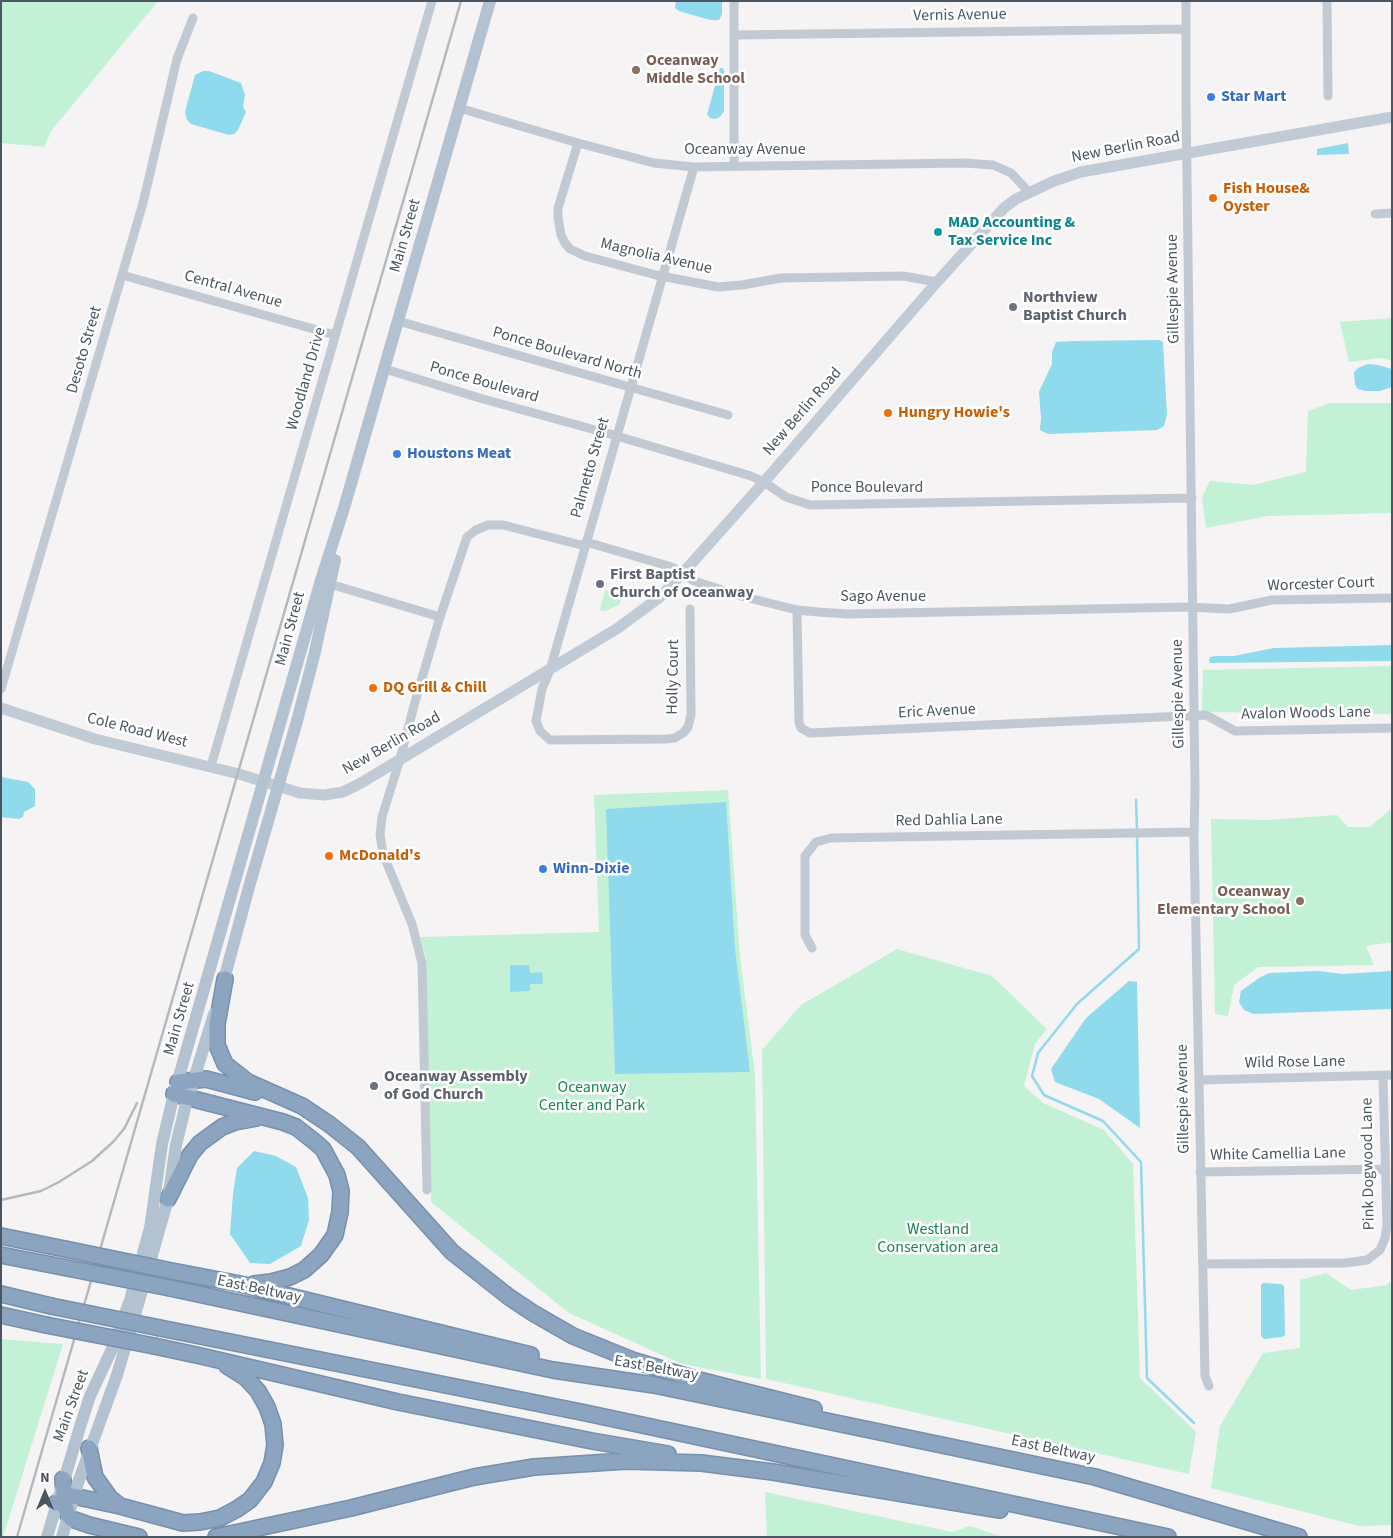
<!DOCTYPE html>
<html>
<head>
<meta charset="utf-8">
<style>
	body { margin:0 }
	#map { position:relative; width:1393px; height:1538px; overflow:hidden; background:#f5f3f3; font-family:"Source Sans 3",sans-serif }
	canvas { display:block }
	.frame { position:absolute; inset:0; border:2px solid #4a5661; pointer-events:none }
	.north { position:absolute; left:20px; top:1468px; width:50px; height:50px; -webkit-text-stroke:4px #fff; paint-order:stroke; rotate:0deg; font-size:14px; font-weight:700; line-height:20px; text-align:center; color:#4a5661 }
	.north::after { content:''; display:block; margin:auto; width:18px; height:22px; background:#4a5661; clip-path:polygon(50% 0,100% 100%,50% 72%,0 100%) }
</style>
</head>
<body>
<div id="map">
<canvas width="1393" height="1538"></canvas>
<div class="frame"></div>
<div class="north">N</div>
</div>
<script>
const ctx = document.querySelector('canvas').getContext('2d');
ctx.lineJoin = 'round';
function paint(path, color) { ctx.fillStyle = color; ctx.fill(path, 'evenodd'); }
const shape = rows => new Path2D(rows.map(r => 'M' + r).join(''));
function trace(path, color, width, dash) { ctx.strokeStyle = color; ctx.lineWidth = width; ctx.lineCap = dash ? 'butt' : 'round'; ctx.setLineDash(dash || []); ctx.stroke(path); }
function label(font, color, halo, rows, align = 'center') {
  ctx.font = font + ' "Source Sans 3",sans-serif'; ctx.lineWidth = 5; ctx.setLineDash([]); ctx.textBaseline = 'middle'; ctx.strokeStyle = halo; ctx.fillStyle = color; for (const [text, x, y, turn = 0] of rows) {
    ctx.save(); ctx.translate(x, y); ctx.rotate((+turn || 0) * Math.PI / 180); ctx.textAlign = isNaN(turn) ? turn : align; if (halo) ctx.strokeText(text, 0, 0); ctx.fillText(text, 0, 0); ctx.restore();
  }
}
const green = shape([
	[1,1,158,1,52,130,44,147,1,143],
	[1392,318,1392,361,1381,358,1349,362,1340,322],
	[1330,403,1392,403,1392,513,1268,516,1206,528,1202,497,1210,481,1253,485,1306,472,1308,411],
	[605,590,622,594,620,604,606,611,600,610],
	[1392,666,1392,714,1202,712,1203,670],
	[728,790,740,957,755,1075,761,1379,682,1364,569,1313,431,1202,426,957,420,937,599,932,594,795],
	[1392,808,1392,942,1366,946,1374,965,1258,967,1234,985,1228,1016,1215,1014,1211,819,1268,820,1337,815,1348,827,1370,827],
	[897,949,992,976,1047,1029,1035,1044,1024,1086,1043,1103,1104,1130,1133,1164,1140,1378,1196,1432,1189,1474,766,1379,762,1050,801,1005],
	[1326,1273,1351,1290,1386,1285,1392,1281,1392,1525,1359,1526,1211,1488,1220,1426,1263,1353,1300,1348,1300,1280],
	[1,1339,63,1344,3,1537,1,1537],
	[765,1492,952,1532,970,1526,1003,1537,767,1537]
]);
const water = shape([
	[676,1,722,1,722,14,719,20,710,20,679,11,675,8],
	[720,68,723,68,724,71,724,111,720,117,715,119,710,118,707,114,708,111],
	[203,71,209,71,241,83,245,95,243,107,246,112,238,130,234,134,229,135,191,124,187,120,185,112,195,75],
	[1348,143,1349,154,1317,155,1317,149],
	[1159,340,1163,342,1167,415,1164,426,1157,430,1048,434,1040,430,1041,418,1039,392,1052,364,1052,352,1056,342,1074,341],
	[1368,364,1378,365,1392,369,1392,387,1380,391,1365,391,1358,389,1355,385,1354,372,1358,368],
	[1392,645,1392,661,1210,663,1209,661,1210,657,1216,656,1234,656,1274,648],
	[1,777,28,782,35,789,35,806,24,812,23,817,19,819,1,817],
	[726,802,735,949,750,1072,615,1074,606,809],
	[510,965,529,965,530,973,542,972,543,984,530,984,530,991,510,992],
	[1319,971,1342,974,1392,971,1392,1009,1254,1014,1244,1010,1239,1002,1241,991,1259,978,1269,973],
	[1129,981,1137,982,1140,1128,1099,1099,1055,1082,1051,1069,1086,1018],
	[254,1151,276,1156,296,1167,308,1198,309,1220,301,1246,270,1264,250,1263,230,1234,233,1193,237,1168],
	[1263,1283,1281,1284,1284,1286,1285,1335,1282,1337,1264,1339,1261,1336,1261,1285]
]);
const stream = shape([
	[1136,800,1137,830],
	[1137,836,1139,949,1077,1004,1038,1053,1032,1076,1044,1095,1103,1121,1141,1162,1147,1378,1194,1423]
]);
const street = shape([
	[734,1,734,166],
	[1186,1,1186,100,1195,788,1194,839,1205,1376,1209,1386],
	[1327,1,1328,96],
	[734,35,1186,29],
	[459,108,578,143,654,163,694,167,965,163,993,165,1011,173,1029,192],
	[578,143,558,208,558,218,561,235,565,243,570,249,585,256,656,275,718,287,742,285,781,278,903,276,937,282],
	[1375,214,1392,213],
	[122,275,335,335],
	[398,321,728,415],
	[385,369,483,399,610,434,751,476,764,482,786,497,810,505,1192,498],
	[586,542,672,567,694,581,741,596,797,610,818,612,848,614,1188,607,1229,609,1272,600,1392,598],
	[330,584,440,617],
	[690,609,691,715,688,727,683,733,675,738,666,739,550,740,540,731,536,721,542,689,550,670,694,167],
	[797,610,799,722,801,728,810,733,1206,715,1235,731,1392,728],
	[1,689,143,203,177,59,193,18],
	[211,766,432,1],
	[812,948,805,935,805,856,816,842,831,838,1194,832],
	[1200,1080,1392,1075],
	[1200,1172,1386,1169],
	[427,1190,422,963,412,924,383,854,380,835,382,817,400,759,415,702,440,617,467,537,476,530,488,525,503,525,585,546],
	[1203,1264,1345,1263,1367,1260,1380,1250,1385,1238,1387,1225,1383,1076]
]);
const secondary = shape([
	[1,708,95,739,239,774,300,793,324,795,343,792,361,783,618,628,660,597,683,573,764,482,937,282,1004,208,1016,199,1054,181,1081,172,1392,117]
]);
const primary = shape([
	[222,987,249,887,297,721,314,656,335,560],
	[47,1537,80,1427,90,1396,112,1349,130,1300,150,1228,162,1144,174,1094,321,580,344,508,490,1],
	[62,1537,78,1483,117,1375,139,1301,168,1199,176,1145,185,1108,214,1014]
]);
const highway = shape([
	[225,979,217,1024,217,1045,225,1064,248,1082,302,1106,329,1124,358,1147,452,1252,509,1297,533,1313,573,1336,635,1361,699,1380,814,1409],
	[178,1082,206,1079,255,1092],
	[174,1094,283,1122,296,1127,315,1142,323,1149,337,1175,341,1191,340,1212,335,1235,321,1255,304,1270,290,1277,271,1282,254,1284],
	[168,1199,190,1155,200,1143,222,1127,235,1122,257,1118],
	[1,1236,65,1249],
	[1,1255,62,1267],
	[172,1271,240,1284,531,1355],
	[170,1288,553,1370,654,1385,1095,1477,1299,1537],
	[1,1294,51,1306],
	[1,1315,46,1325],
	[160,1328,581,1412,1168,1537],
	[154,1346,201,1356,398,1402,592,1441,668,1454],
	[89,1448,95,1477,110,1498,119,1505],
	[63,1479,65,1506,68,1515,72,1519,89,1525,139,1537],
	[56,1503,73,1496,120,1506,183,1523,200,1522,220,1518,237,1509,250,1500,264,1482,272,1463,275,1445,273,1424,267,1407,258,1391,246,1378,227,1366],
	[216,1537,351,1508,474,1477,534,1467,626,1461,701,1463,773,1472,1000,1510]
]);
const rail = shape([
	[1,1200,41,1191,59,1182,92,1161,113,1142,124,1129,137,1103],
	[17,1537,461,1]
]);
const highwayBridge = shape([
	[65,1249,172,1271],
	[62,1267,170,1288],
	[51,1306,160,1328],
	[46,1325,154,1346]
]);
const markers = [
	[636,70,5,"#8d6e63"],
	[1211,97,5,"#3f7fe0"],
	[1213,198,5,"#e8710a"],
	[938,232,5,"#0f9aa8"],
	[1013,307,5,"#6b7280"],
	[888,413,5,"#e8710a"],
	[397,454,5,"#3f7fe0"],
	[600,584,5,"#6b7280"],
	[373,688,5,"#e8710a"],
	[329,856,5,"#e8710a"],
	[543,869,5,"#3f7fe0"],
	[1300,901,5,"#8d6e63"],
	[374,1086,5,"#6b7280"]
];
const streetNames = [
	["Vernis Avenue",960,16,-1],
	["New Berlin Road",1126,148,-11],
	["Oceanway Avenue",745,150],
	["Main Street",406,236,-74],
	["Magnolia Avenue",656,257,13],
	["Gillespie Avenue",1174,289,-91],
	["Central Avenue",233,290,16],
	["Desoto Street",85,350,-74],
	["Ponce Boulevard North",567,354,16],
	["Woodland Drive",307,379,-74],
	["Ponce Boulevard",484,383,16],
	["New Berlin Road",803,412,-49],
	["Palmetto Street",591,468,-74],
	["Ponce Boulevard",867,488],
	["Worcester Court",1321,585,-2],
	["Sago Avenue",883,597],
	["Main Street",291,629,-75],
	["Holly Court",674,677,-89],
	["Gillespie Avenue",1179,694,-91],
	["Eric Avenue",937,712,-3],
	["Avalon Woods Lane",1306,714,-1],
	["Cole Road West",137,731,14],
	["New Berlin Road",392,744,-30],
	["Red Dahlia Lane",949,821,-1],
	["Main Street",180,1019,-74],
	["Wild Rose Lane",1295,1063,-1],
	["Gillespie Avenue",1184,1099,-91],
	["White Camellia Lane",1278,1155,-1],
	["Pink Dogwood Lane",1369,1164,-91],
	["East Beltway",259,1290,12],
	["East Beltway",656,1369,10],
	["Main Street",72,1406,-70],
	["East Beltway",1053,1450,12]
];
const educationNames = [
	["Oceanway",646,61],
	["Middle School",646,79],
	["Oceanway",1290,892,"right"],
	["Elementary School",1290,910,"right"]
];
const shopNames = [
	["Star Mart",1221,97],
	["Houstons Meat",407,454],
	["Winn-Dixie",553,869]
];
const foodNames = [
	["Fish House&",1223,189],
	["Oyster",1223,207],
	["Hungry Howie's",898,413],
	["DQ Grill & Chill",383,688],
	["McDonald's",339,856]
];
const cultureNames = [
	["MAD Accounting &",948,223],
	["Tax Service Inc",948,241]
];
const worshipNames = [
	["Northview",1023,298],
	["Baptist Church",1023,316],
	["First Baptist",610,575],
	["Church of Oceanway",610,593],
	["Oceanway Assembly",384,1077],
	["of God Church",384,1095]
];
const parkNames = [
	["Oceanway",592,1088],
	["Center and Park",592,1106],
	["Westland",938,1230],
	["Conservation area",938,1248]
];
paint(green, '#c3f1d5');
paint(water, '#90daee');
trace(stream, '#90daee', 2.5);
trace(highway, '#7690ad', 18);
trace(street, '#c1cad2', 9);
trace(secondary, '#c1cbd6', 11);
trace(primary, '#b3c2d1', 12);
trace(highway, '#8ba5c1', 15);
trace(rail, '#b5b8bd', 2.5);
trace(highwayBridge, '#7690ad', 18, []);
trace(highwayBridge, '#8ba5c1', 15);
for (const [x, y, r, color] of markers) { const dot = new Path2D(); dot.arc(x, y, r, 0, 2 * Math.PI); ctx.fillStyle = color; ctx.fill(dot); trace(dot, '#fff', 2); }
label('16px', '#4a5661', '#fff', streetNames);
label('bold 16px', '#785e54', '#fff', educationNames, 'left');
label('bold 16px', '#366cbe', '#fff', shopNames, 'left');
label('bold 16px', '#c56008', '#fff', foodNames, 'left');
label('bold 16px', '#0d838f', '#fff', cultureNames, 'left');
label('bold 16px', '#5b616d', '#fff', worshipNames, 'left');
label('16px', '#17864f', '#fff', parkNames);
</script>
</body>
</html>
